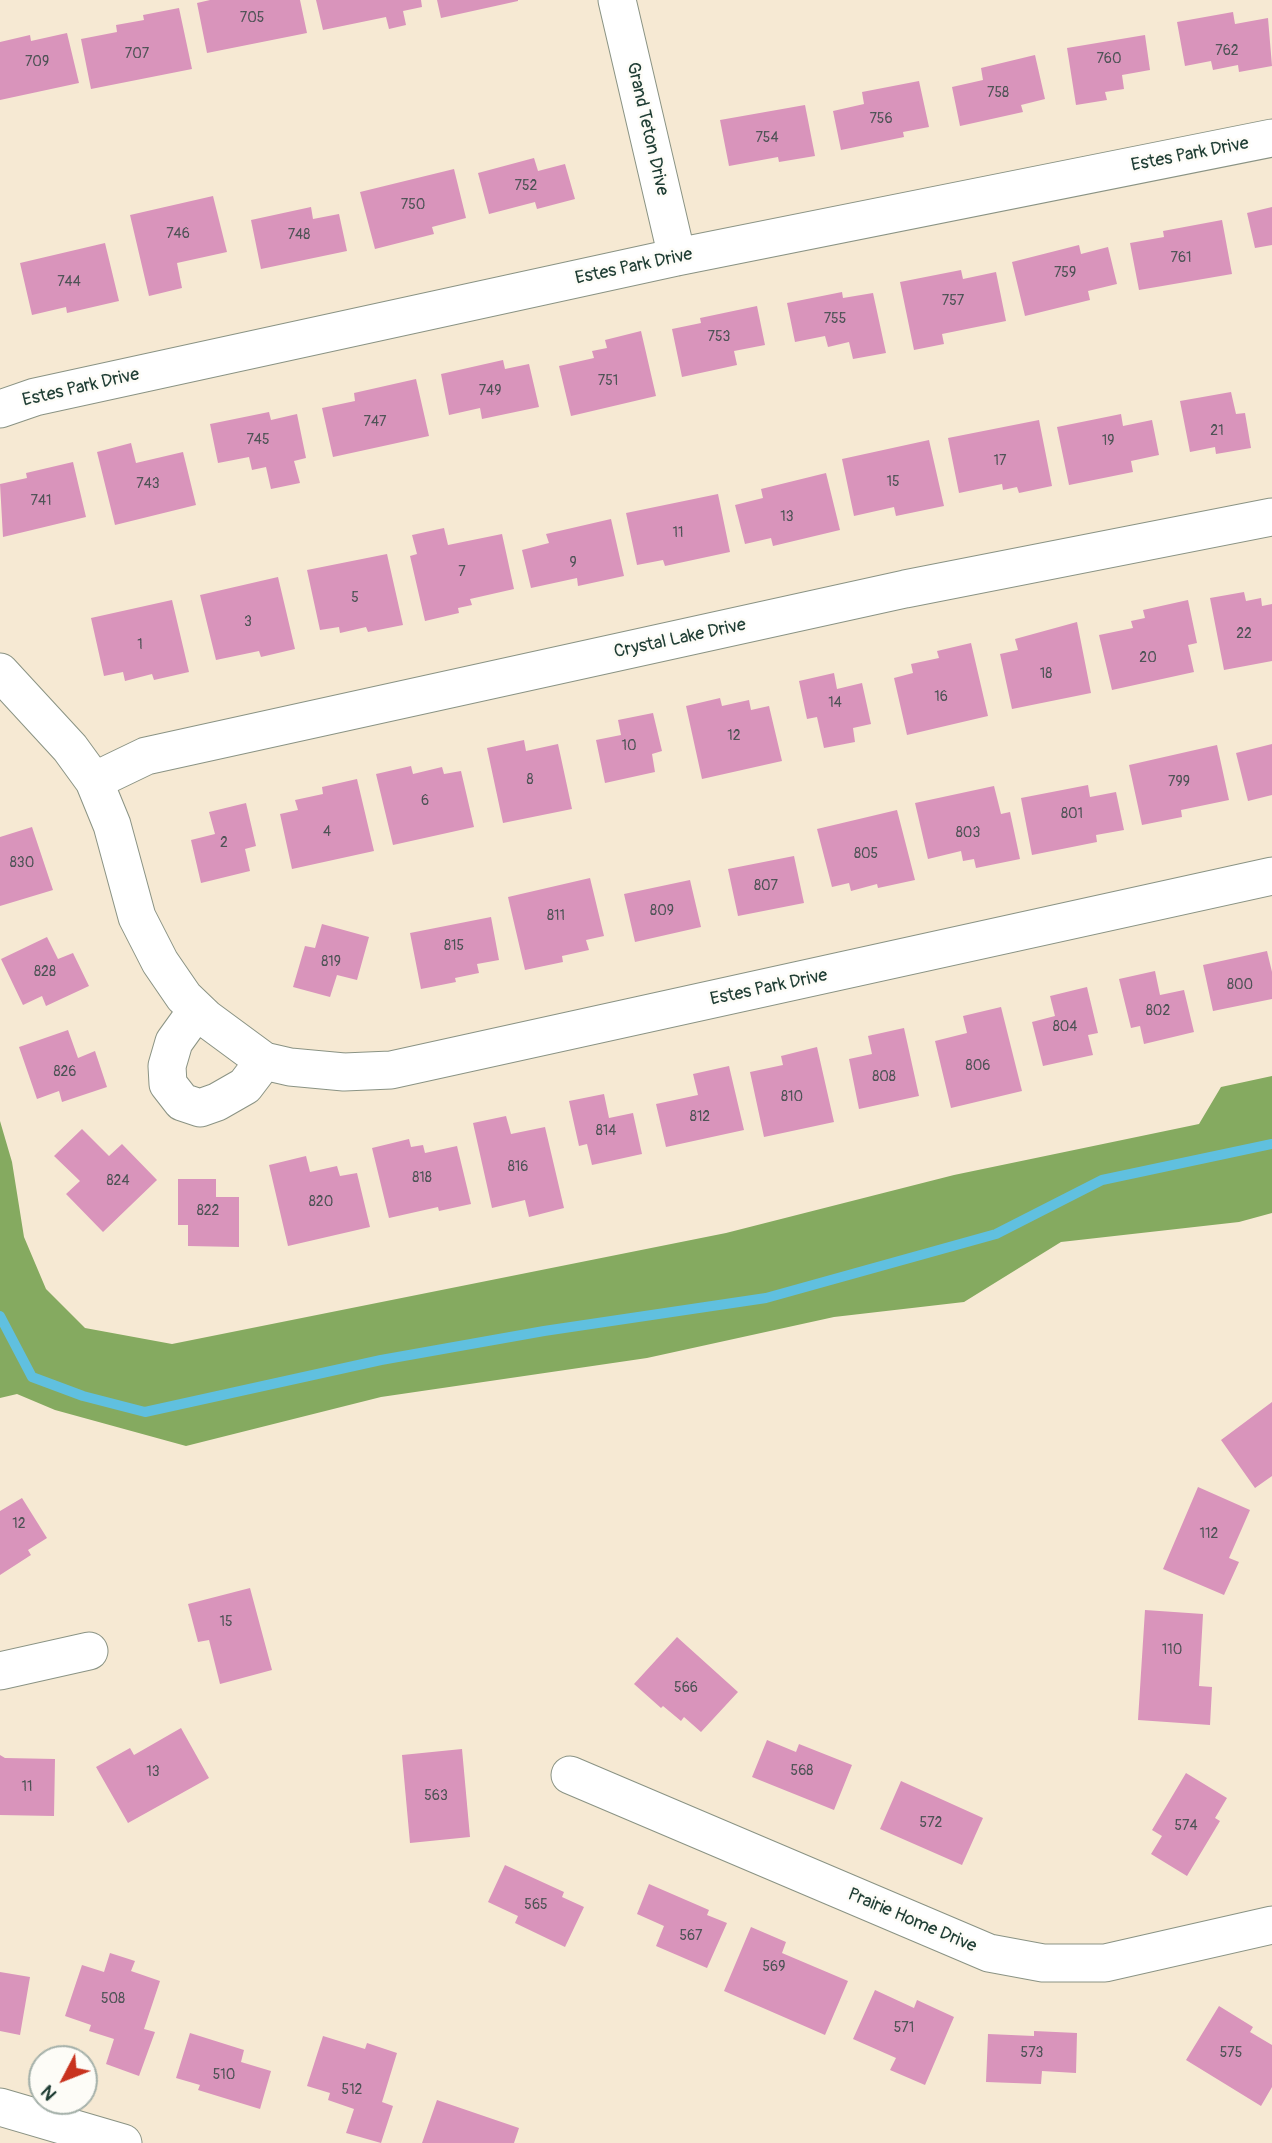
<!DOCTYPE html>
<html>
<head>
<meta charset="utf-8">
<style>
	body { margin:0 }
	#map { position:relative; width:1272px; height:2143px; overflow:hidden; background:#f6e9d3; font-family:Pangolin,sans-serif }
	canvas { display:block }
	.north { position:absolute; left:28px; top:2045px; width:70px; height:70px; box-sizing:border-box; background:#fdfcf7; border:2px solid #a4b0a9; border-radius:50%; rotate:228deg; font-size:19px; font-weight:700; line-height:28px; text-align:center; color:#1f3d34 }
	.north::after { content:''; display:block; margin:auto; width:24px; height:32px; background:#c8321e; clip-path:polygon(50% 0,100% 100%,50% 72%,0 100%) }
</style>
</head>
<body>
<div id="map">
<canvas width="1272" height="2143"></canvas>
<div class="north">N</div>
</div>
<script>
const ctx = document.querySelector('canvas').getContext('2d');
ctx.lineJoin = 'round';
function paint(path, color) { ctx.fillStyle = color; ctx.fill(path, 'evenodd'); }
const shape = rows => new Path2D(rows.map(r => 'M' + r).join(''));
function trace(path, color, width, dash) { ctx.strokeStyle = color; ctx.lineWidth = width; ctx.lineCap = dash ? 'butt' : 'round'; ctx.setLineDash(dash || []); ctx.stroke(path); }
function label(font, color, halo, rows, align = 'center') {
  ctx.font = font + ' Pangolin,sans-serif'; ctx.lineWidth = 5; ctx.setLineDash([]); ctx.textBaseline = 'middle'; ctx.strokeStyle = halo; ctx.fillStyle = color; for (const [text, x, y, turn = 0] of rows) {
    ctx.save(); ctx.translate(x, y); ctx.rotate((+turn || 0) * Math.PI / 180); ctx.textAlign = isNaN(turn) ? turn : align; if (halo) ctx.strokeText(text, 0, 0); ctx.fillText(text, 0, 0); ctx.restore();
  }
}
const forest = shape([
	[1272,1076,1272,1213,1239,1222,1061,1242,964,1302,834,1317,647,1358,381,1397,186,1446,55,1410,17,1394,0,1398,0,1121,12,1162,24,1237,46,1289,85,1328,172,1344,726,1233,954,1175,1199,1124,1221,1087]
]);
const stream = shape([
	[0,1316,32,1377,83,1396,145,1412,381,1360,544,1331,766,1298,996,1234,1102,1180,1272,1144]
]);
const building = shape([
	[210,0,300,0,307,33,207,53,197,3],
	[316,0,421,0,422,7,403,11,406,25,389,29,386,17,323,30],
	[437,0,518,0,518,1,441,18],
	[179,8,192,69,91,89,81,39,117,32,116,25,144,20,143,15],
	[1233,12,1235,24,1268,18,1272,66,1239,72,1238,65,1213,70,1211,61,1185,66,1177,22],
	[67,33,79,83,0,100,0,42,30,35,31,41],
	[1145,35,1150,70,1122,75,1124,89,1105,92,1107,100,1076,105,1067,48],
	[1035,55,1045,99,1021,105,1023,112,960,126,952,87,983,80,981,68],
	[919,81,929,127,903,132,904,137,841,150,833,111,864,104,862,92],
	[805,105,815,156,779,162,778,157,729,166,720,120],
	[534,158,538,171,565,164,575,199,537,209,535,202,489,214,478,173],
	[454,169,466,218,432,227,434,234,375,249,360,192],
	[213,196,227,252,177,263,182,288,149,296,130,215],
	[311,207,313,219,339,214,347,251,261,269,251,220],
	[1272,207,1272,245,1255,248,1247,213],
	[1222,220,1232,274,1139,290,1130,243,1164,237,1163,231],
	[105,243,119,301,67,313,66,307,32,315,20,263],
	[1079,245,1081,254,1108,247,1117,284,1088,291,1090,300,1025,316,1012,262],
	[961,270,963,279,996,272,1006,321,942,334,944,344,914,350,900,282],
	[842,292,843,298,873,293,886,353,853,359,849,342,828,347,825,336,795,342,787,303],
	[757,306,765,345,734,351,737,365,682,377,672,329,701,323,700,318],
	[641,331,656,396,571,416,559,366,594,358,592,351,607,348,605,340],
	[503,360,505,369,529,364,539,407,482,419,480,408,449,415,441,374],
	[416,379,429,436,333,457,322,408,355,401,354,393],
	[1231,392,1236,414,1245,413,1251,448,1216,454,1215,447,1190,452,1180,401],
	[269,412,271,420,297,414,306,458,294,461,300,483,271,489,266,467,252,470,249,457,218,463,210,424],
	[1121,414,1123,426,1152,420,1159,455,1131,461,1133,472,1069,485,1057,427],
	[1039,420,1052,486,1019,493,1017,487,1003,490,1002,484,959,493,948,438],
	[929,440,944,506,896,516,894,507,854,516,842,459],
	[131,443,136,463,183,452,196,505,115,525,97,452],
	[73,462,86,517,3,537,0,484,27,478,26,473],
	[826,473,840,530,773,546,771,538,745,544,735,505,763,498,761,489],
	[718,494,730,552,665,566,663,560,637,565,626,513],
	[611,519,624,576,578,586,577,578,531,588,522,550,549,543,546,534],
	[444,528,448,545,502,534,514,589,470,599,472,605,458,608,459,613,425,621,410,556,417,554,412,535],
	[387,554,403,625,368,632,366,627,340,633,339,627,320,630,307,570],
	[278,577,295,649,261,657,259,651,216,660,200,595],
	[1244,592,1246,601,1261,598,1262,606,1272,604,1272,661,1224,670,1210,598],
	[172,600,189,672,154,680,152,674,125,681,123,672,104,676,91,618],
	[1188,600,1197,643,1188,645,1194,672,1112,690,1099,635,1133,628,1131,621,1145,618,1143,610],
	[1077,622,1091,693,1012,709,1000,654,1018,650,1015,639],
	[971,643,988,716,907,735,894,678,913,673,911,664,939,658,937,651],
	[834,673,837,689,862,683,871,724,853,728,855,742,824,748,817,717,807,719,799,681],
	[720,698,722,706,749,700,751,710,769,706,782,761,702,779,686,706],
	[653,713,662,751,652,754,655,772,605,783,596,740,621,735,618,720],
	[524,740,526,751,558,744,572,809,503,823,487,748],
	[1272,744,1272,795,1248,801,1236,753],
	[1217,745,1229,800,1181,810,1182,817,1142,825,1129,765],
	[411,766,413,774,442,767,444,774,461,771,474,827,393,845,376,774],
	[357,779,374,851,292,869,280,814,298,810,295,800,323,794,322,787],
	[1088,785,1090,797,1116,792,1124,830,1096,835,1097,842,1032,855,1021,798],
	[994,786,1001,814,1010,812,1020,859,976,868,974,859,963,861,961,851,928,859,915,803],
	[246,803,256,846,245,849,250,871,201,883,191,840,215,834,209,812],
	[897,810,915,880,878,888,877,884,851,891,849,883,832,887,817,829],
	[32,827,53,890,0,906,0,837],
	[794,856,804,903,738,916,728,869],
	[590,878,604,936,586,940,589,950,562,956,563,962,525,970,508,897],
	[690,880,701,927,635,942,624,894],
	[491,917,499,960,477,964,479,973,455,978,456,982,421,989,410,933],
	[322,924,369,937,357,980,337,975,330,997,293,987,305,946,315,948],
	[47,937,58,959,73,953,89,986,46,1006,42,996,23,1005,1,959],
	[1267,951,1272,972,1272,999,1213,1011,1203,965],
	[1155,971,1160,995,1184,990,1194,1032,1144,1044,1140,1026,1131,1028,1119,979],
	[1087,987,1098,1033,1088,1035,1093,1055,1043,1066,1032,1022,1055,1016,1050,996],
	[1001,1007,1022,1091,951,1108,935,1041,967,1033,963,1016],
	[904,1028,919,1096,859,1109,849,1059,872,1054,868,1036],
	[68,1030,78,1058,95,1051,107,1087,62,1102,59,1091,37,1099,19,1047],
	[817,1047,834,1122,764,1137,750,1072,783,1065,781,1056],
	[729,1066,744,1130,666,1147,656,1104,698,1095,693,1074],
	[604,1094,609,1118,633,1113,642,1154,592,1165,587,1144,579,1146,569,1101],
	[506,1116,511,1134,545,1127,564,1208,529,1217,525,1200,492,1208,473,1123],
	[82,1129,109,1156,122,1144,157,1180,103,1232,66,1194,80,1181,54,1156],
	[409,1139,411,1147,423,1145,425,1153,457,1146,471,1204,439,1211,438,1207,389,1218,372,1148],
	[306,1156,310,1172,337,1166,340,1176,357,1173,370,1227,288,1246,269,1165],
	[178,1179,216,1179,216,1197,239,1197,239,1247,188,1246,188,1225,178,1225],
	[1272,1402,1272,1476,1255,1488,1221,1440],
	[1198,1487,1250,1510,1229,1558,1239,1562,1224,1595,1163,1569],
	[22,1498,47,1538,28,1550,31,1555,0,1575,0,1511],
	[250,1588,272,1670,220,1684,209,1640,198,1642,188,1604],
	[1145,1610,1203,1614,1199,1686,1212,1687,1210,1725,1138,1720],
	[677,1637,738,1692,701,1732,684,1717,681,1721,663,1706,661,1708,634,1684],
	[181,1728,209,1778,128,1823,96,1767,130,1748,134,1755],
	[767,1740,796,1752,799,1744,852,1765,834,1810,752,1777],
	[462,1749,470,1837,410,1843,402,1755],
	[0,1755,5,1758,55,1759,54,1816,0,1815],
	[1186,1773,1227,1798,1215,1818,1220,1821,1187,1876,1151,1854,1162,1836,1152,1830],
	[901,1781,983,1818,962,1865,880,1829],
	[505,1865,564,1892,562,1897,584,1907,565,1947,515,1923,518,1916,488,1902],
	[649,1884,709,1910,707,1915,727,1923,707,1968,656,1946,664,1926,637,1914],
	[751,1927,786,1942,782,1953,848,1981,825,2035,724,1991],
	[110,1953,135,1961,131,1971,160,1981,144,2029,155,2032,139,2076,106,2064,114,2039,89,2031,91,2025,65,2016,82,1965,104,1972],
	[0,1972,30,1977,20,2035,0,2031],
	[875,1990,914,2008,917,2000,954,2017,925,2085,890,2070,896,2058,853,2039],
	[1219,2006,1253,2027,1250,2032,1272,2045,1272,2087,1261,2106,1186,2060],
	[1034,2031,1077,2033,1076,2073,1042,2071,1041,2084,986,2082,988,2034,1034,2036],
	[190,2033,244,2050,241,2062,271,2071,260,2109,198,2090,200,2085,176,2078],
	[323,2036,365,2049,367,2043,397,2053,382,2102,393,2106,381,2143,346,2133,354,2109,328,2100,330,2093,307,2086],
	[437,2100,519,2128,514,2143,422,2143]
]);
const minor = shape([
	[617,0,677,257],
	[0,409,35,397,677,257,1272,138],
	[0,672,70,748,94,781,112,825,137,917,160,962,184,997,207,1019,264,1061,290,1067,344,1072,391,1070,1272,876],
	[94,781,146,756,905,589,1272,517],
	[197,1010,174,1042,167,1066,168,1084,182,1102,200,1108,217,1102,245,1086,264,1061],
	[0,1671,89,1651],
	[570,1775,989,1953,1043,1963,1105,1963,1272,1925],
	[0,2107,123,2143]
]);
const numberNames = [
	["705",252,18],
	["762",1227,51],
	["707",137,54],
	["760",1109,59],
	["709",37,62],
	["758",998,93],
	["756",881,119],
	["754",767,138],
	["752",526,186],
	["750",413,205],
	["746",178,234],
	["748",299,235],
	["761",1181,258],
	["759",1065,273],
	["744",69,282],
	["757",953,301],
	["755",835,319],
	["753",719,337],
	["751",608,381],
	["749",490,391],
	["747",375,422],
	["21",1217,431],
	["745",258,440],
	["19",1108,441],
	["17",1000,461],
	["15",893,482],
	["743",148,484],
	["741",41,501],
	["13",787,517],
	["11",678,533],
	["9",573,563],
	["7",462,572],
	["5",355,598],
	["3",248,622],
	["22",1244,634],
	["1",140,645],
	["20",1148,658],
	["18",1046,674],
	["16",941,697],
	["14",835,703],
	["12",734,736],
	["10",629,746],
	["8",530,780],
	["799",1179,782],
	["6",425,801],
	["801",1072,814],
	["4",327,832],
	["803",968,833],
	["2",224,843],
	["805",866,854],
	["830",22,863],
	["807",766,886],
	["809",662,911],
	["811",556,916],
	["815",454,946],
	["819",331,962],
	["828",45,972],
	["800",1240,985],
	["802",1158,1011],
	["804",1065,1027],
	["806",978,1066],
	["826",65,1072],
	["808",884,1077],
	["810",792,1097],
	["812",700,1117],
	["814",606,1131],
	["816",518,1167],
	["818",422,1178],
	["824",118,1181],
	["820",321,1202],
	["822",208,1211],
	["12",19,1524],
	["112",1209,1534],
	["15",226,1622],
	["110",1172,1650],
	["566",686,1688],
	["568",802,1771],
	["13",153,1772],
	["11",27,1787],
	["563",436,1796],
	["572",931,1823],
	["574",1186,1826],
	["565",536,1905],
	["567",691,1936],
	["569",774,1967],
	["508",113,1999],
	["571",904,2028],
	["573",1032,2053],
	["575",1231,2053],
	["510",224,2075],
	["512",352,2090]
];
const streetNames = [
	["Grand Teton Drive",647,129,77],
	["Estes Park Drive",1190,155,-11],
	["Estes Park Drive",634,267,-12],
	["Estes Park Drive",81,388,-13],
	["Crystal Lake Drive",680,639,-12],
	["Estes Park Drive",769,988,-12],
	["Prairie Home Drive",912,1921,23]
];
paint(forest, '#85aa60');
trace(stream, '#60c0df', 10);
paint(building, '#d994bb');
trace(minor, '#8a9384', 39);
trace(minor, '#fff', 37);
label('14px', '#4e5356', null, numberNames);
label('18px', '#1f3d34', '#fdfcf7', streetNames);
</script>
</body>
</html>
